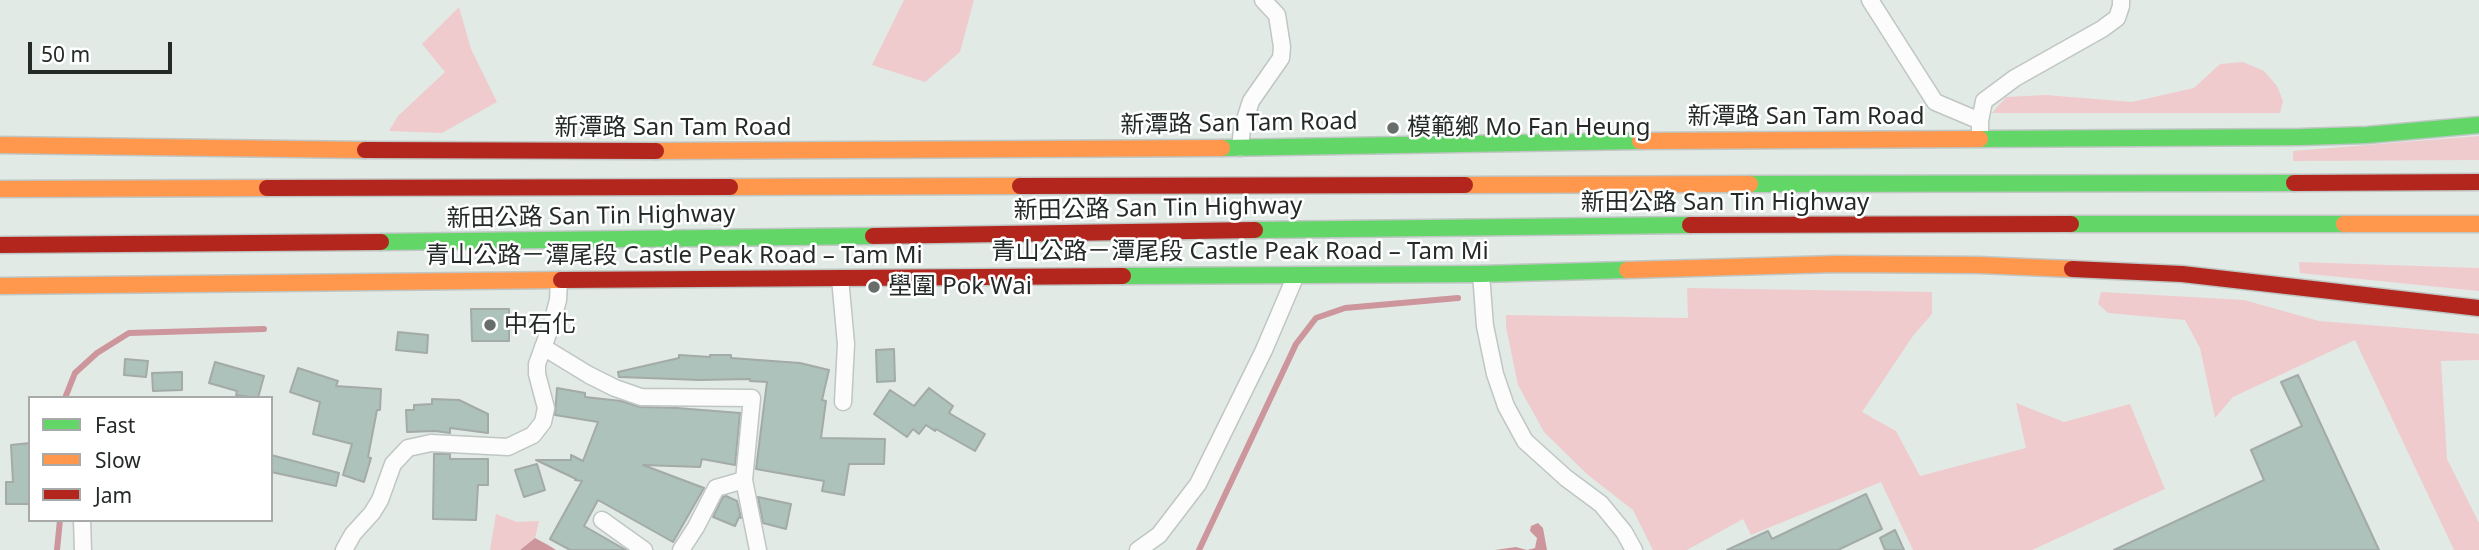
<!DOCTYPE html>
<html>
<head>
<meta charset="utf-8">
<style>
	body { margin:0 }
	#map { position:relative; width:2479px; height:550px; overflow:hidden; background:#e2eae6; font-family:"Noto Sans",sans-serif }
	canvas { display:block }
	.legend { position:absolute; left:28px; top:396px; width:245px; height:126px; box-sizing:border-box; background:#fff; border:2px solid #a7aaa9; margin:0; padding:9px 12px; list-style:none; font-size:21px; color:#242a27 }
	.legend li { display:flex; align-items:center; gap:14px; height:35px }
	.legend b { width:35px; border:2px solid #a7aaa9 }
	.scale { position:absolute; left:28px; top:42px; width:144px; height:32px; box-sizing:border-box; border:4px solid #242a27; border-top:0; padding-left:9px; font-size:21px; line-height:24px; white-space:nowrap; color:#242a27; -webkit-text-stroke:5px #fff; paint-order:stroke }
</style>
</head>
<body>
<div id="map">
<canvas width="2479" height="550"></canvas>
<ul class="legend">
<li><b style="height:9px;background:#63d668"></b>Fast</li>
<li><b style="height:9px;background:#ff974d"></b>Slow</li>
<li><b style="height:9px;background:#b3261e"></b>Jam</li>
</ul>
<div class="scale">50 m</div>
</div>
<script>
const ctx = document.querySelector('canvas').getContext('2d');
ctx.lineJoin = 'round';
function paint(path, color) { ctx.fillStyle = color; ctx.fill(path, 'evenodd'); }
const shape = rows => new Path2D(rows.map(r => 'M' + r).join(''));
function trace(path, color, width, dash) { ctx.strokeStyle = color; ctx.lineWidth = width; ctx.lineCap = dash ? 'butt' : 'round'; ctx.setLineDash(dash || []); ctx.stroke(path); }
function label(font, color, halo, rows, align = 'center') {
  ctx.font = font + ' "Noto Sans","Noto Sans TC",sans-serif'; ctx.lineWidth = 5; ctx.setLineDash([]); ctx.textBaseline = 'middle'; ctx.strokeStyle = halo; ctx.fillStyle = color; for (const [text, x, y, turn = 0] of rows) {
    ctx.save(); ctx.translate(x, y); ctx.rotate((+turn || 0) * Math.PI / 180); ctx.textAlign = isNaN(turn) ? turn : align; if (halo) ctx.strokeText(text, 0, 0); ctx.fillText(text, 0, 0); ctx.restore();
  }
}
const green = shape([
	[904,0,974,0,960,52,925,82,872,65],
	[459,7,471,49,497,102,442,133,389,131,398,116,445,72,422,44],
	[2243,62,2264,71,2277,86,2283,101,2280,113,1992,113,2006,97,2046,95,2132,102,2194,88,2220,64],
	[2479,136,2479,160,2293,161,2293,151],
	[2299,262,2479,268,2479,291,2300,273],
	[1687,288,1932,292,1932,314,1913,336,1862,412,1896,431,1920,476,2026,448,2016,403,2064,422,2130,404,2165,489,2032,550,1913,550,1881,482,1751,535,1743,519,1687,550,1653,550,1633,510,1588,475,1544,432,1518,385,1506,327,1506,315,1688,318],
	[2101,292,2244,300,2319,321,2479,334,2479,360,2441,361,2447,459,2479,523,2479,550,2454,550,2355,340,2233,397,2215,418,2200,348,2185,320,2108,313,2098,304],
	[496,514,517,522,539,521,535,538,520,550,490,550]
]);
const water = shape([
	[1538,523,1543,528,1547,550,1495,550,1516,547,1527,550,1535,548,1537,538,1530,531,1531,526],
	[535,538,548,545,556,550,520,550]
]);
const stream = shape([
	[65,398,75,373,97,353,129,333,264,329],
	[57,550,60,520],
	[1199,550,1296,344,1316,318,1345,308,1458,298]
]);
const building = shape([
	[471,309,509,309,509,341,472,341,471,309],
	[398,332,428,335,427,353,396,350,398,332],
	[894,349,895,381,877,382,876,350,894,349],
	[679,355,710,357,710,355,731,355,731,358,800,363,829,370,822,400,826,401,821,438,885,439,884,464,849,464,844,495,822,491,824,481,756,469,767,382,750,381,750,379,700,380,619,377,618,372,679,358,679,355],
	[125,359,148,361,146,377,124,375,125,359],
	[215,362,264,376,258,398,236,395,237,391,209,383,215,362],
	[298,368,338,381,336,386,381,389,380,410,377,410,368,457,371,458,364,482,343,475,352,444,313,434,320,402,290,392,298,368],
	[182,372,182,390,153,391,152,373,182,372],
	[2298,375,2379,550,2114,550,2264,480,2251,450,2302,426,2281,382,2298,375],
	[557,388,585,393,585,397,621,401,640,407,677,408,740,413,735,465,702,459,700,467,643,465,704,488,673,542,598,500,584,526,626,550,570,550,550,539,582,481,575,480,576,479,536,460,571,460,571,455,583,461,598,422,555,415,557,388],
	[929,388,953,406,949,413,985,434,975,451,936,429,935,431,926,425,919,434,913,429,907,437,874,414,890,390,914,406,929,388],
	[432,399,459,400,488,414,488,433,450,428,450,433,435,431,407,432,406,410,414,410,414,405,432,404,432,399],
	[30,443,30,504,6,504,6,482,13,482,11,445,30,443],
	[434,454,450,454,450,459,488,459,488,485,478,485,476,520,433,519,434,454],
	[271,455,339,473,336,486,271,472,271,455],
	[537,464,545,490,524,497,515,470,537,464],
	[1866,494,1882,529,1838,550,1727,550,1768,531,1772,539,1866,494],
	[726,496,737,501,741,518,739,517,735,526,713,517,723,497,726,496],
	[758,497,791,504,786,529,763,523,758,497],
	[1895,530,1904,550,1885,550,1880,538,1895,530]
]);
const street = shape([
	[1870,0,1935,102,1980,121],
	[1980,138,1980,121,1984,101,2015,78,2102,29,2117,18,2121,6,2121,0],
	[1240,148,1242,129,1251,101,1281,58,1282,47,1277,15,1263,0],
	[1481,274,1485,326,1495,374,1506,406,1525,441,1566,478,1601,504,1624,532,1634,550],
	[840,278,846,344,843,402],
	[543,347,589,375,615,388,641,397,752,398,744,480,758,550],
	[82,520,83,550],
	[602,520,644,550],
	[344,550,353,534,372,513,380,500,393,464,408,448,431,443,508,447,533,435,543,422,546,408,537,374,537,364,552,323,558,300,559,280],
	[681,550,696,527,716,488,744,480],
	[1138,550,1159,535,1198,484,1264,350,1296,275]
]);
const fast = shape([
	[1980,139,2301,137,2367,135,2479,125],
	[1222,148,1640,141],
	[1750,184,2294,183],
	[2071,224,2344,224],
	[1255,230,1690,225],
	[381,242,873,236],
	[1123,276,1481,274,1627,270]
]);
const slow = shape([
	[1640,141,1980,139],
	[0,145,365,150],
	[656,151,1222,148],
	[1465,185,1750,184],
	[730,187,1020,186],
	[0,189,267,188],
	[2344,224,2479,224],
	[1627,270,1836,264,1979,265,2072,269],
	[0,286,561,280]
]);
const jam = shape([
	[365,150,656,151],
	[2294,183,2479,182],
	[1020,186,1465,185],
	[267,188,730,187],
	[1690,225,2071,224],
	[873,236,1255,230],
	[0,245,381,242],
	[2072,269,2182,274,2479,308],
	[561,280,1123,276]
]);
const markers = [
	[1393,128,7,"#666d6a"],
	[874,287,7,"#666d6a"],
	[490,325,7,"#666d6a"]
];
const streetNames = [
	["新潭路 San Tam Road",1806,117],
	["新潭路 San Tam Road",1239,124,-1],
	["新潭路 San Tam Road",673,128],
	["新田公路 San Tin Highway",1725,203],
	["新田公路 San Tin Highway",1158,209,-1],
	["新田公路 San Tin Highway",591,217,-1],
	["青山公路－潭尾段 Castle Peak Road – Tam Mi",1240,252],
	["青山公路－潭尾段 Castle Peak Road – Tam Mi",674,256]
];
const poiNames = [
	["模範鄉 Mo Fan Heung",1407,128],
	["壆圍 Pok Wai",888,287],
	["中石化",504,325]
];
paint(green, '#efcbcd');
paint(water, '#cc969c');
trace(stream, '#cc969c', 6);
paint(building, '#acc2ba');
trace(building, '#a3aaa7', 2);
trace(street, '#bfc6c3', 19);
trace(fast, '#bfc6c3', 19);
trace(slow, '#bfc6c3', 19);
trace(jam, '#bfc6c3', 19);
trace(street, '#fbfcfb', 16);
trace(fast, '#63d668', 16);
trace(slow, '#ff974d', 16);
trace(jam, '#b3261e', 16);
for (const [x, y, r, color] of markers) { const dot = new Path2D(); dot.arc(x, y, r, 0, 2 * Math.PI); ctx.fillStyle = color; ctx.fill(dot); trace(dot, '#fff', 2.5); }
label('24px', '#242a27', '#fff', streetNames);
label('24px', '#242a27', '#fff', poiNames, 'left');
</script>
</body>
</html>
